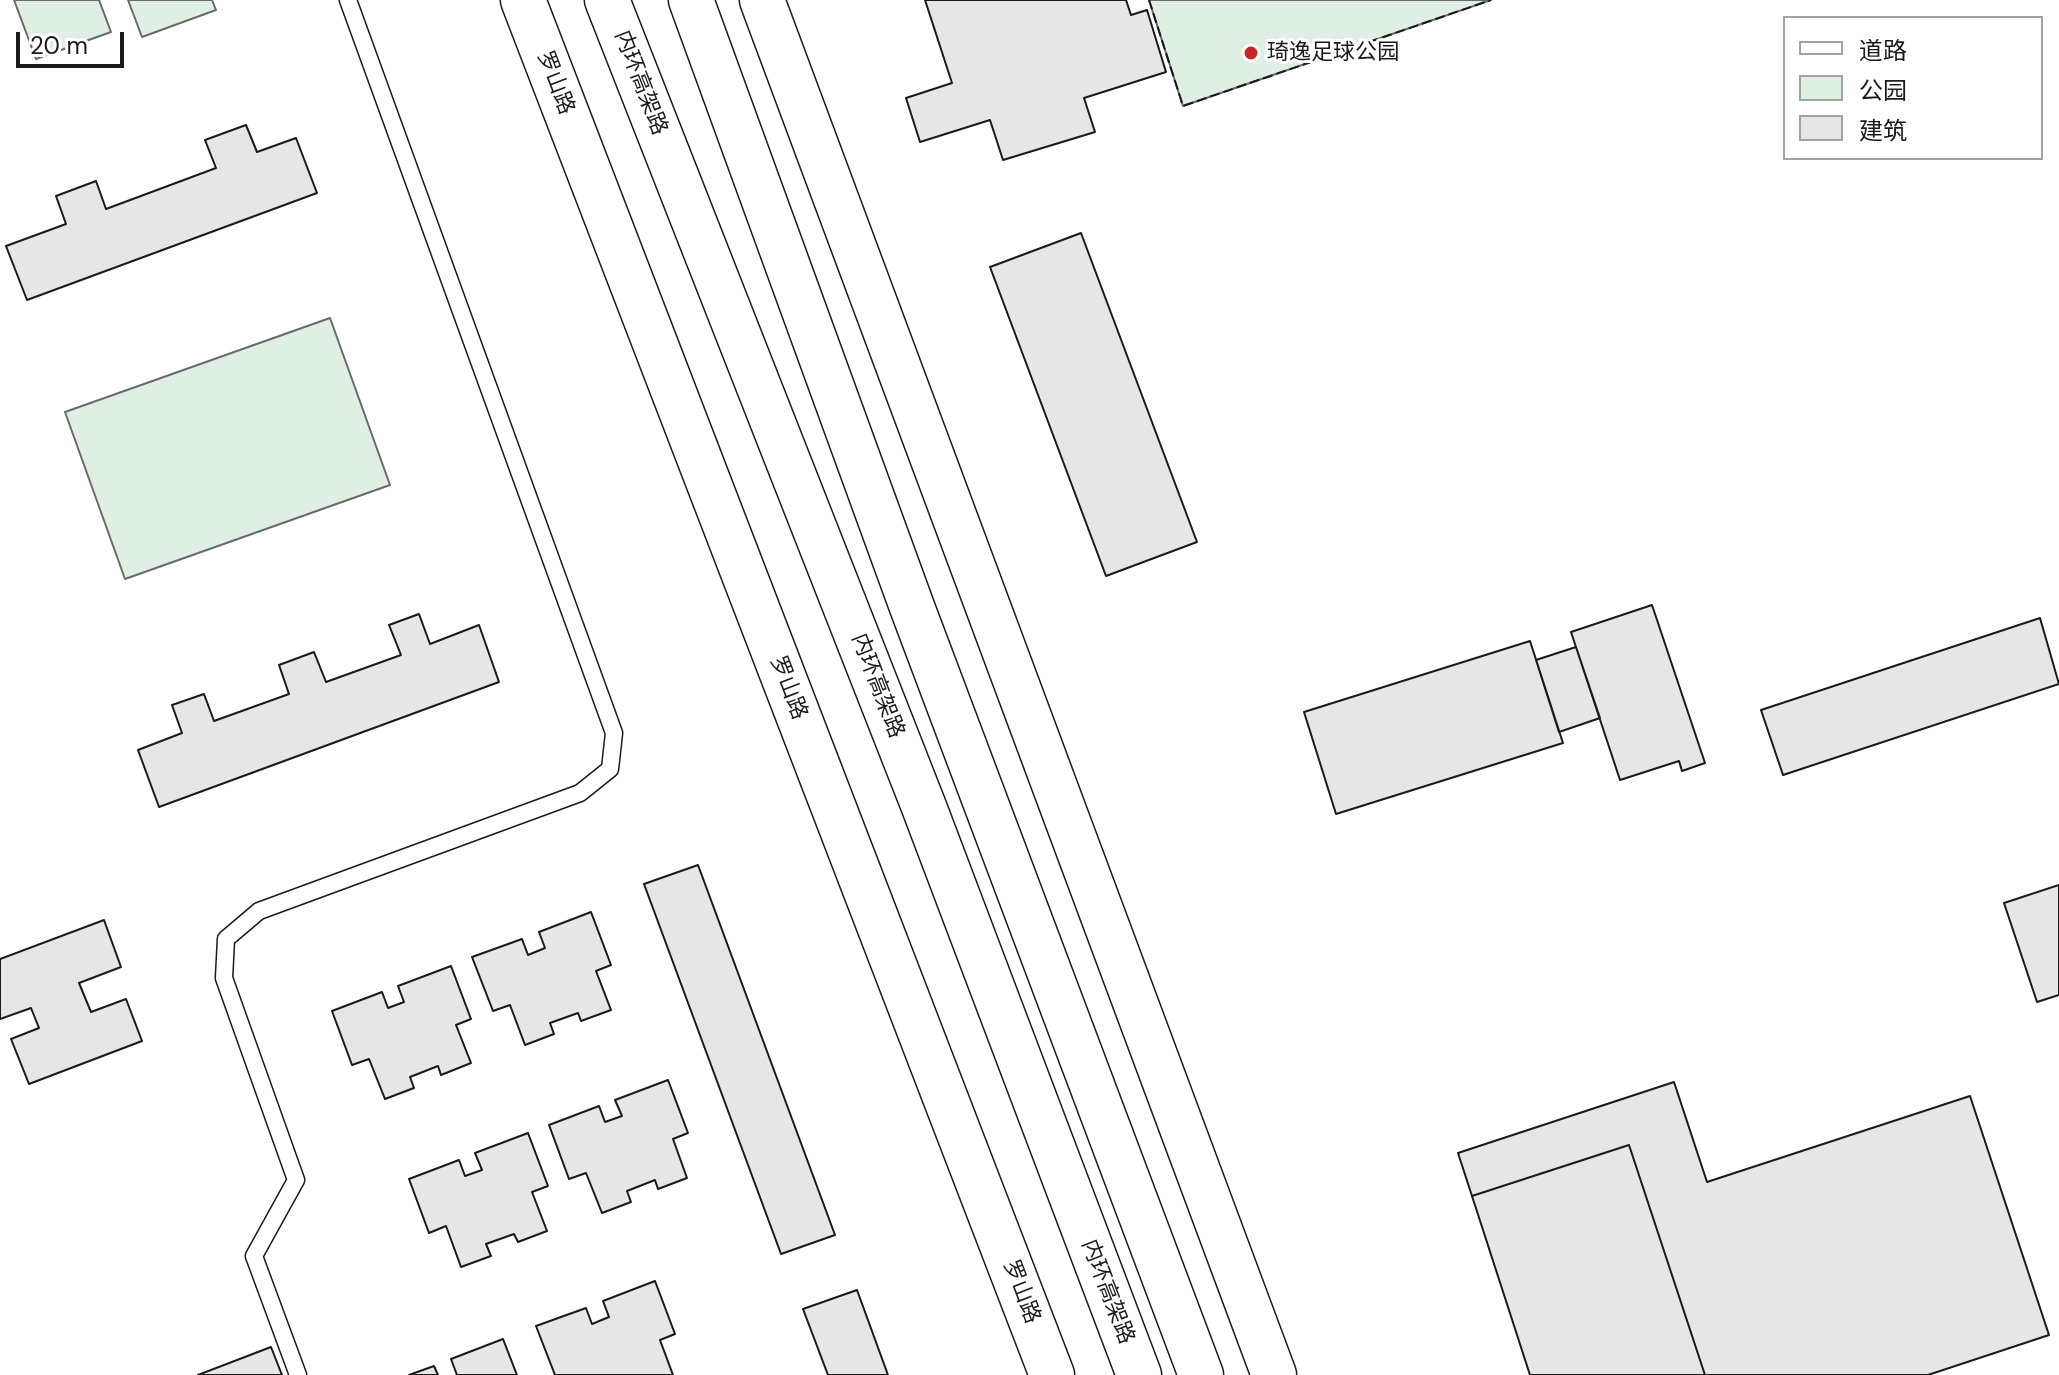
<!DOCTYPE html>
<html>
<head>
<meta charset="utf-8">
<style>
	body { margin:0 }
	#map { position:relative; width:2059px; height:1375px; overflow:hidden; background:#fff; font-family:"DM Sans","Noto Sans SC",sans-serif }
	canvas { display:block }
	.legend { position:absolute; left:1783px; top:16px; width:260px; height:144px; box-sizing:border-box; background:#fff; border:2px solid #a3a3a3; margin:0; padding:10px 14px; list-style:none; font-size:24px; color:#1a1a1a }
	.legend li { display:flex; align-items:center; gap:16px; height:40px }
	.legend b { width:40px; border:2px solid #a3a3a3 }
	.scale { position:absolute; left:16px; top:32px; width:108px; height:36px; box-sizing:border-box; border:4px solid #1a1a1a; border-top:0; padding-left:10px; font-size:24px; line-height:28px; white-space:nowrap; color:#1a1a1a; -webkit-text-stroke:6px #fff; paint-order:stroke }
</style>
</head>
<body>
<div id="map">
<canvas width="2059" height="1375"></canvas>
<ul class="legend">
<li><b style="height:10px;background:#fff"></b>道路</li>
<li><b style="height:22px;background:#e0efe3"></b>公园</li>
<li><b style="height:22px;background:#e6e6e6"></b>建筑</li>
</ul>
<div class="scale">20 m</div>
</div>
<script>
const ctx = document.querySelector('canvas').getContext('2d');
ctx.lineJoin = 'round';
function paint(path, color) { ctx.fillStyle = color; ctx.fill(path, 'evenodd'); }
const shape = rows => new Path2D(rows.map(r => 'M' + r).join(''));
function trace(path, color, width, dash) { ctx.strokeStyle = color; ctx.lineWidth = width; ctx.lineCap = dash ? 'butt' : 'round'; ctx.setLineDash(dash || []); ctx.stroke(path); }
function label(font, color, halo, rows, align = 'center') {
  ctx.font = font + ' "DM Sans","Noto Sans SC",sans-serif'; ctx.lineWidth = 6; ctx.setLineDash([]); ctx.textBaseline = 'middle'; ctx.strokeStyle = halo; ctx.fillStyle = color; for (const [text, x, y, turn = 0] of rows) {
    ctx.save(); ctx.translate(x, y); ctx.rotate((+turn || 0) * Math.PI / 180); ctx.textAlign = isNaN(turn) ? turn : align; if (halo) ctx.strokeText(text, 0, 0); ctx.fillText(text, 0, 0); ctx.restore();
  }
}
const green = shape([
	[14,0,99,0,111,32,36,59,14,0],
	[128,0,212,0,216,10,142,37,128,0],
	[1149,0,1491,0,1183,106,1149,0],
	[330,318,390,485,125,579,65,412,330,318]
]);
const building = shape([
	[925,0,1126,0,1131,15,1147,10,1166,72,1084,98,1095,132,1003,160,990,120,920,142,906,98,952,83,925,0],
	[246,125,257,152,296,138,317,193,27,300,6,246,66,224,56,196,96,181,106,209,216,168,205,140,246,125],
	[1081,233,1197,542,1106,576,990,267,1081,233],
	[1652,605,1705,763,1682,771,1679,761,1620,780,1571,632,1652,605],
	[419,614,430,644,479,625,499,682,159,807,138,750,182,733,172,705,204,694,214,721,289,694,279,665,314,652,326,682,401,655,389,625,419,614],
	[2040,618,2059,684,1783,775,1761,710,2040,618],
	[1530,641,1563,743,1336,814,1304,712,1530,641],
	[1576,647,1600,718,1559,732,1536,660,1576,647],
	[698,865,835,1235,781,1254,644,884,698,865],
	[2059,885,2059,995,2037,1002,2004,903,2059,885],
	[591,912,611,965,596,971,611,1010,581,1021,578,1013,550,1023,554,1034,525,1045,510,1005,493,1011,472,957,522,939,528,955,545,948,539,932,591,912],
	[104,920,121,967,79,983,91,1012,126,999,142,1041,29,1084,11,1039,39,1028,31,1008,0,1019,0,959,104,920],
	[451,966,471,1019,456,1025,471,1063,441,1075,438,1066,410,1077,414,1088,385,1099,369,1059,352,1065,332,1011,382,992,388,1008,404,1002,398,986,451,966],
	[668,1080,688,1133,673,1139,687,1178,658,1189,655,1180,627,1191,631,1202,602,1213,586,1173,569,1179,549,1125,599,1106,605,1122,622,1116,615,1100,668,1080],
	[1674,1082,1707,1182,1970,1096,2049,1335,1928,1375,1705,1375,1629,1145,1472,1196,1458,1153,1674,1082],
	[528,1133,548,1186,532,1192,547,1231,518,1242,514,1234,486,1244,491,1256,461,1267,446,1226,429,1233,409,1179,459,1160,465,1176,482,1170,475,1153,528,1133],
	[1629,1145,1705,1375,1530,1375,1472,1196,1629,1145],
	[655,1281,675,1334,660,1340,673,1375,555,1375,536,1326,586,1308,592,1324,609,1317,603,1301,655,1281],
	[857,1290,888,1375,828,1375,803,1309,857,1290],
	[503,1339,517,1375,457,1375,451,1359,503,1339],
	[271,1347,282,1375,198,1375,271,1347],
	[434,1366,438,1375,409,1375,434,1366]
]);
const lane = shape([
	[298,1375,254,1256,296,1180,224,978,226,939,259,911,580,793,610,769,614,733,348,0]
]);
const primary = shape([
	[523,0,1052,1375],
	[762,0,1274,1375]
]);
const highway = shape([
	[607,0,924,807,1139,1375],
	[691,0,912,607,1201,1375]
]);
const fence = shape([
	[1149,0,1183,106,1491,0]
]);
const markers = [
	[1251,53,8,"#c62828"]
];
const poiNames = [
	["琦逸足球公园",1267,53]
];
const streetNames = [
	["罗山路",555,83,69],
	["内环高架路",640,83,69],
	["内环高架路",877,686,69],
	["罗山路",788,688,69],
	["罗山路",1021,1292,69],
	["内环高架路",1107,1292,69]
];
paint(green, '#e0efe3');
trace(green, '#6a6a6a', 2);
paint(building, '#e6e6e6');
trace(building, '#1a1a1a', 2);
trace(lane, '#1a1a1a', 19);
trace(primary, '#1a1a1a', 47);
trace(highway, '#1a1a1a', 47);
trace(lane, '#fff', 16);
trace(primary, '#fff', 44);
trace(highway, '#fff', 44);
trace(fence, '#1a1a1a', 2, [10, 4]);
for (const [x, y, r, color] of markers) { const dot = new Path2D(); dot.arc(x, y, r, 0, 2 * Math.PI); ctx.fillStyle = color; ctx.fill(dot); trace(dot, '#fff', 3); }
label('22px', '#1a1a1a', '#fff', poiNames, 'left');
label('22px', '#1a1a1a', '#fff', streetNames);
</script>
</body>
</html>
